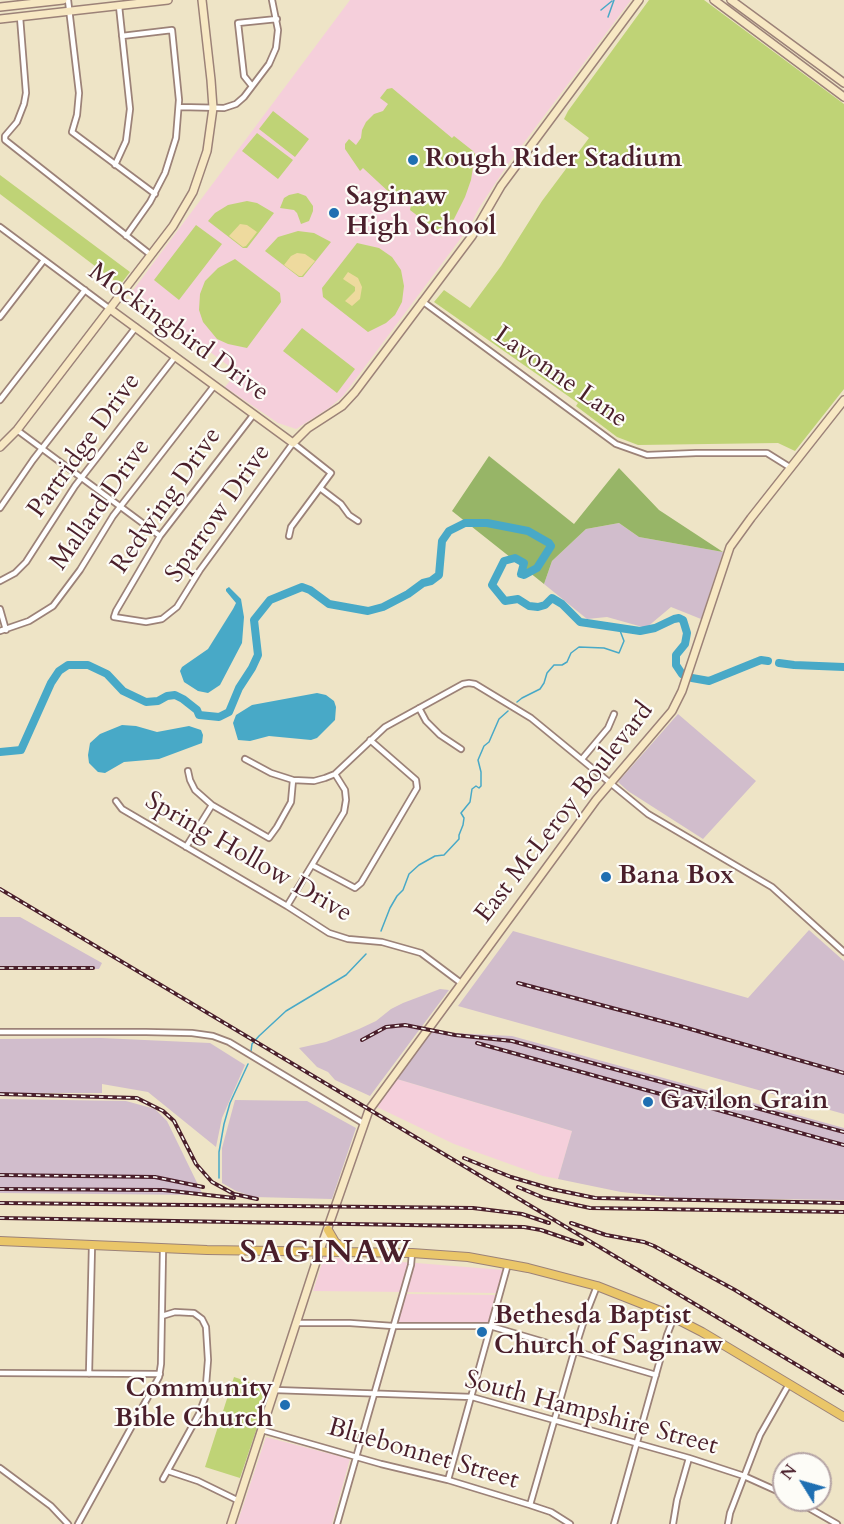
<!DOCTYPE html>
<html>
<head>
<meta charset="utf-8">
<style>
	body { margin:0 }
	#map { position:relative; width:844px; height:1524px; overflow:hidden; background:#eee4c6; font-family:Cardo,serif }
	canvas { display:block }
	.north { position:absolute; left:772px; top:1452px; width:60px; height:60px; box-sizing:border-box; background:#fdfcf7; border:2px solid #b5a4a5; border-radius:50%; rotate:307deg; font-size:16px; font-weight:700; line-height:24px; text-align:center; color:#4a1f2b }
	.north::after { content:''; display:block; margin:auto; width:21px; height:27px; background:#1f6fb2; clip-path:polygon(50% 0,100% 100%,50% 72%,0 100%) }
</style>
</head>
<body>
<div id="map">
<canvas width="844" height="1524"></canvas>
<div class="north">N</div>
</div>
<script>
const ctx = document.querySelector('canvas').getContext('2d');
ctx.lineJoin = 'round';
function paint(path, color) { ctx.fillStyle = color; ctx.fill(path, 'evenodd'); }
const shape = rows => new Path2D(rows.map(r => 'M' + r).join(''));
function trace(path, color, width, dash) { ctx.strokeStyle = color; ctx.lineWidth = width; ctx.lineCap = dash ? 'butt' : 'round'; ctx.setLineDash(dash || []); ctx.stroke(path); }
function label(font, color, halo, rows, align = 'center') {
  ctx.font = font + ' Cardo,serif'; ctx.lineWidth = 4.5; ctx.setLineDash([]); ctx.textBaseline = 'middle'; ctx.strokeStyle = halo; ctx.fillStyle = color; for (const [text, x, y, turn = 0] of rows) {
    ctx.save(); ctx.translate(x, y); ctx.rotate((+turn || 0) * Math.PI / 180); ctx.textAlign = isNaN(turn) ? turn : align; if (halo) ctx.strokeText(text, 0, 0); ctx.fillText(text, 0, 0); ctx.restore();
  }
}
const built = shape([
	[350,0,631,0,508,164,479,208,470,226,343,396,329,408,296,429,278,423,225,387,237,372,131,293],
	[397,1079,572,1131,558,1179,543,1176,454,1144,377,1107],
	[324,1257,416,1263,504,1270,498,1293,313,1291],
	[405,1294,497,1295,488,1324,397,1324],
	[266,1437,350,1459,332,1524,237,1524]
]);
const industrial = shape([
	[619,523,639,537,723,552,701,619,671,607,646,628,607,617,587,619,544,584,552,561,586,529],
	[678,714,756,781,703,839,628,791,618,782],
	[0,917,20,917,102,963,99,969,0,970],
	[809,930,844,961,844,1114,458,1006,513,931,748,998],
	[440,989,449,990,370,1096,335,1080,328,1072,317,1067,299,1048,326,1042,359,1029,376,1021,391,1009,403,1003],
	[431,1032,512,1036,844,1128,844,1200,678,1198,621,1192,558,1179,572,1131,397,1079],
	[101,1038,210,1043,245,1065,222,1118,216,1147,148,1092,102,1084,102,1093,0,1093,0,1039],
	[0,1099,126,1101,155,1109,167,1121,203,1195,0,1193],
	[235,1100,307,1101,356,1128,332,1199,254,1197,236,1191,222,1183,222,1148]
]);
const green = shape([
	[649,0,704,0,844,104,844,389,795,451,778,443,638,445,617,437,576,406,578,403,434,302,444,290,470,308,501,266,542,201,589,138,564,119,568,111],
	[392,88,452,138,454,136,473,151,475,154,471,180,465,197,454,219,443,232,440,233,410,210,411,205,393,192,391,194,363,168,360,171,345,149,345,144,349,139,356,145,361,138,362,130,366,122,374,114,383,111,388,104,380,98,387,89],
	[273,111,309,139,295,157,259,129],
	[257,133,293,160,278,179,242,151],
	[0,175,130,272,120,285,0,194],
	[298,193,306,196,313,206,313,211,309,221,301,224,297,213,294,210,280,208,284,198,289,195],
	[247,201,257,203,274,213,247,248,243,248,208,221,215,213,228,205],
	[196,225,222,244,179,300,154,280],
	[298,231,314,233,331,242,303,277,299,277,265,251,278,237],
	[357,243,379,248,392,257,401,270,404,286,402,302,395,315,386,323,368,332,323,297,322,288],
	[235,259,280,293,281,302,247,348,228,344,217,339,203,322,199,310,200,294,205,281,218,268],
	[302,328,355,369,337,393,283,351],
	[234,1377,270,1389,240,1478,205,1467]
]);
const forest = shape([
	[489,456,574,524,619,468,659,510,723,552,639,537,619,523,586,529,552,561,544,584,452,511]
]);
const sand = shape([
	[240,224,247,225,257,232,246,246,243,247,229,236],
	[297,253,305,254,315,261,302,276,299,276,284,265,291,256],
	[348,272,358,278,362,287,360,299,352,306,345,301,355,291,355,287,343,279]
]);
const water = shape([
	[229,587,241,599,244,617,242,643,220,685,208,693,198,691,184,682,180,671,182,667,208,649,233,609,236,603,226,591,226,589],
	[317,693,326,695,334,701,336,707,335,720,317,738,311,740,269,736,250,741,238,740,233,723,236,715,252,705],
	[122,725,136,726,157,732,189,726,201,730,203,735,202,743,159,759,124,762,105,773,98,772,89,763,88,755,90,743,100,734]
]);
const stream = shape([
	[601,10,612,1],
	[608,17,614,0],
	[517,702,522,698,540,689,544,683,547,673,554,665,562,665,567,662,571,653,579,647,604,648,619,653,624,641,619,628],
	[381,931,390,908,397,896,403,890,409,874,419,865,435,856,444,855,459,839,459,835,463,825,464,818,461,813,470,802,472,789,476,786,479,788,481,786,481,772,478,760,484,746,489,742,499,719,508,711],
	[251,1051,252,1044,259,1036,286,1011,346,975,366,954],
	[219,1178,219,1152,224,1124,230,1103,248,1064]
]);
const river = shape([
	[779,663,794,665,844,667],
	[692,678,709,681,761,660,768,661],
	[0,752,21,750,51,683,59,671,68,665,88,665,107,674,123,691,146,702,158,701,167,696,175,695,183,699,197,710,199,715,219,717,229,712,239,688,252,668,258,655,254,620,270,600,302,587,310,590,329,604,368,611,383,607,408,594,423,583,431,581,439,575,442,541,449,531,465,523,487,523,528,531,549,543,551,546,537,568,524,575,521,574,524,563,515,558,504,561,492,585,505,601,518,599,529,606,538,607,545,605,552,598,562,604,580,622,640,631,655,628,674,619,679,618,683,620,687,633,685,644,676,655,676,665,682,674]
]);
const street = shape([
	[68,0,79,93,77,115,72,132,155,194],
	[20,17,26,93,24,104,17,122,5,136,5,140,151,255],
	[122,36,172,30,179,100,176,138,165,173,150,202,126,236],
	[252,86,244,76,238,23,277,19],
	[179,107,224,108,236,104,244,97,269,64,276,48,278,30,272,0],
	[115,165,126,141,130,109,119,6],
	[0,227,110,309],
	[422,301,616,444,647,455,696,453,767,453,791,468],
	[0,317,44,260],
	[0,400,85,290],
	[254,414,160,536,116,611,114,617,146,622,162,619,177,607,200,570,293,443,331,473,291,527,289,536],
	[17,430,160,536],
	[320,488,341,504,349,515,358,521],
	[0,508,33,460,136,327],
	[0,581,15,573,26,562,75,486,175,357],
	[0,609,6,630],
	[0,631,29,621,53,606,80,570,113,516,214,386],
	[419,708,426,721,440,735,461,749],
	[245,759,271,773,293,780,314,781,325,778,335,774,385,727,463,684,469,683,475,684,531,718,648,814,772,887,844,952],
	[582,759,608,728,614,714],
	[188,771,190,780,195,790,212,805,269,838,277,827,291,802,293,780],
	[116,801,122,809,287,906,329,933,348,939,382,942,421,953,461,983],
	[186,847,212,805],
	[312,865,355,888,361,883,417,788,416,780,370,740],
	[287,906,344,812,346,800,345,790,335,774],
	[0,1032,146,1032,192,1033,213,1036,229,1042,363,1123],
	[162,1316,175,1312,194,1313,202,1319,206,1327,208,1360,205,1398,199,1414,163,1479],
	[297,1323,350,1323,393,1326,490,1326,656,1375],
	[0,1373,160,1374],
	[89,1374,92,1245],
	[275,1390,472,1397,689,1458,744,1476,784,1494],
	[262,1430,381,1464,448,1480,530,1505,551,1512,570,1524],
	[0,1468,51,1506,68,1524],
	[168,1471,198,1481,239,1501],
	[448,1480,508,1264],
	[795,1500,837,1524],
	[530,1505,574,1352,586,1314,597,1286],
	[78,1524,159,1377,161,1364,163,1249],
	[337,1524,411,1265,412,1253],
	[614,1524,667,1335,674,1317],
	[673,1524,677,1500,689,1458],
	[728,1524,730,1513,760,1435,789,1384]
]);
const secondary = shape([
	[714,0,844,97],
	[731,0,844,83],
	[0,7,63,0],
	[0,19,168,0],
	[110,309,293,443,308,428,342,406,355,392,472,236,501,186,639,0],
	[0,447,17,430,173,226,193,192,207,151,213,108,211,80,202,0],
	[231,1524,319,1253,369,1110,596,800,672,711,682,691,730,547,751,518,844,400]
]);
const primary = shape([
	[328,1230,335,1242,349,1252],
	[0,1241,207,1250,412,1253,468,1257,528,1268,597,1286,663,1312,702,1332,844,1417]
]);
const rail = shape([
	[0,889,844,1393],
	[0,968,93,968],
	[518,983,680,1026,844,1073],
	[362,1040,386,1027,405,1025,455,1035,512,1041,844,1132],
	[477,1043,844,1145],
	[0,1094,137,1098,163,1111,174,1121,196,1164,212,1182,234,1194,257,1199],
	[464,1158,511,1177,552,1189,595,1198,844,1203],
	[0,1175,155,1177,203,1187],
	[518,1187,544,1198,590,1208,844,1212],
	[0,1189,163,1190,234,1198],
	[0,1203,473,1208,522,1214,549,1223],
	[0,1218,524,1227,541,1230,582,1244],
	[571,1223,606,1235,644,1242,654,1246,735,1290,844,1356]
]);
const markers = [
	[413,160,6,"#1f6fb2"],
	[334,213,6,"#1f6fb2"],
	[606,877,6,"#1f6fb2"],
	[648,1102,6,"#1f6fb2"],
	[482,1332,6,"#1f6fb2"],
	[285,1405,6,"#1f6fb2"]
];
const poiNames = [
	["Rough Rider Stadium",425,160],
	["Saginaw",346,198],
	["High School",346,228],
	["Bana Box",618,877],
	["Gavilon Grain",660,1102],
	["Bethesda Baptist",494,1317],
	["Church of Saginaw",494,1347],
	["Community",273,1390,"right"],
	["Bible Church",273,1420,"right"]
];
const streetNames = [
	["Mockingbird Drive",178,333,36],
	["Lavonne Lane",560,378,35],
	["Partridge Drive",85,446,-54],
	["Redwing Drive",167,501,-55],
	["Mallard Drive",101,505,-55],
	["Sparrow Drive",219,514,-55],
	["East McLeroy Boulevard",565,813,-52],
	["Spring Hollow Drive",248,858,30],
	["South Hampshire Street",591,1414,15],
	["Bluebonnet Street",423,1455,16]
];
const districtNames = [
	["SAGINAW",326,1255]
];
paint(built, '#f5cfdb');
paint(industrial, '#d1bdcc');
paint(green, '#bfd376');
paint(forest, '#97b567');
paint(sand, '#eeda9e');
paint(water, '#48a9c7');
trace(stream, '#48a9c7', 1.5);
trace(river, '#48a9c7', 8);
trace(street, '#9c8278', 8);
trace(secondary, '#9c8278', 10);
trace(primary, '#9c8278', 10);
trace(street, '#fff', 4.5);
trace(secondary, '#f7e8c3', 7);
trace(primary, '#eac669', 8);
trace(rail, '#4a1f2b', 4);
trace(rail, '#fdfcf7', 1.5, [4.5]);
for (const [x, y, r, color] of markers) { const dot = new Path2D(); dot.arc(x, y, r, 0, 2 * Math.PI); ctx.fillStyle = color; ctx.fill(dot); trace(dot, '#fdfcf7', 2); }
label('bold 26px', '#4a1f2b', '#fdfcf7', poiNames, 'left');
label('26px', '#4a1f2b', '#fdfcf7', streetNames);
ctx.letterSpacing = '1.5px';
label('bold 32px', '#4a1f2b', '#fdfcf7', districtNames);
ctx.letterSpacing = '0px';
</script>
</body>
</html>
